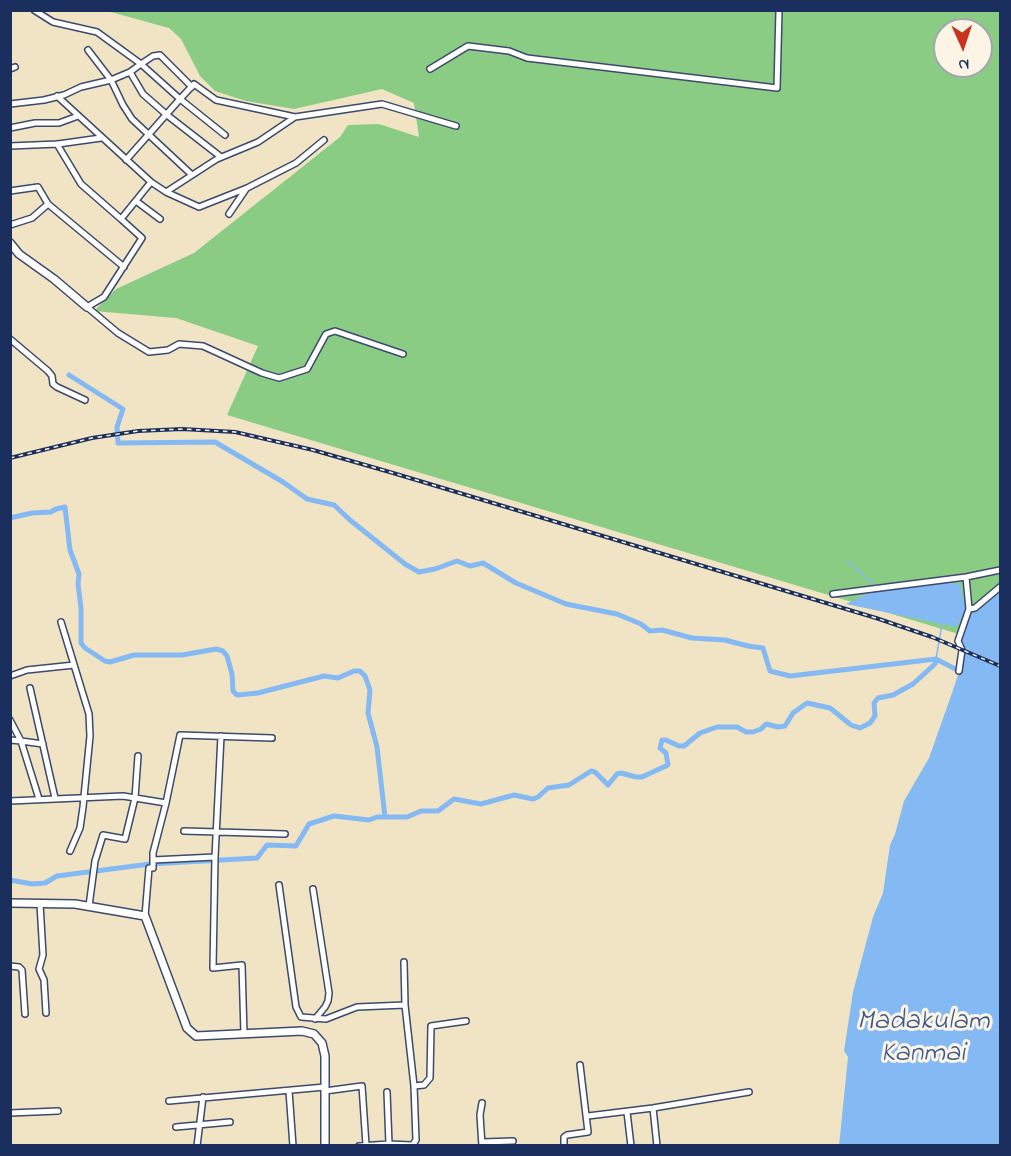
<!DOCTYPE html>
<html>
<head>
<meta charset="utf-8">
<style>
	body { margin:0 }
	#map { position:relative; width:1011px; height:1156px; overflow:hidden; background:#f0e4c5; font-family:"Indie Flower",sans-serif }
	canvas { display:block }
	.frame { position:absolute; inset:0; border:12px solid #1b2f5e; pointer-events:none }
	.north { position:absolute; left:933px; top:18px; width:60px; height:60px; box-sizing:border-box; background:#fcf5e5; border:2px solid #a2a6af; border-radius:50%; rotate:177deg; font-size:16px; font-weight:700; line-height:24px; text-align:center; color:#1b2f5e }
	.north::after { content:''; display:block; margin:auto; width:21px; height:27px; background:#c8321e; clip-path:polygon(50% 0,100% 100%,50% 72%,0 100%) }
</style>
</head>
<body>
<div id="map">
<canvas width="1011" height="1156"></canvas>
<div class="frame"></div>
<div class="north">N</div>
</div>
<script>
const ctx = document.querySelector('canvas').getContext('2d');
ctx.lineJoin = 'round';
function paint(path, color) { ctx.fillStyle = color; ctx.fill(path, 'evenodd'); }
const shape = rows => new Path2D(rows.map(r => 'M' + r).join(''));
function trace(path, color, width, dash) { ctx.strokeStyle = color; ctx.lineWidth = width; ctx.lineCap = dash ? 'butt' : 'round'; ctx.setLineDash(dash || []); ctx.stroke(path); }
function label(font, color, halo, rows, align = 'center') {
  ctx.font = font + ' "Indie Flower",sans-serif'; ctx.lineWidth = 6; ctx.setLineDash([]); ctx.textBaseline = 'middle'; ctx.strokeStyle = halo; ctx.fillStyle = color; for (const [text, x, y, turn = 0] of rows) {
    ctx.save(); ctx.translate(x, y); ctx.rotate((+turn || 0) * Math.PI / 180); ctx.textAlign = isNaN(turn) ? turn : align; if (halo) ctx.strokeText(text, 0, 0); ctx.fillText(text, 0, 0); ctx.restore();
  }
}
const green = shape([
	[107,11,1000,11,1000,584,973,611,962,635,227,415,258,346,176,318,94,311,116,289,194,253,340,137,348,125,379,124,419,137,414,103,382,89,294,109,246,101,215,91,200,76,181,39,169,28],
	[945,30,981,30,981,66,945,66]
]);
const water = shape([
	[941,582,960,584,966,611,956,627,846,604,879,588],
	[1000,584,1000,1145,839,1146,848,1057,844,1051,853,992,873,917,883,893,890,845,895,834,904,801,929,758,952,693,961,666,962,635,973,611]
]);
const stream = shape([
	[847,561,876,586],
	[936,659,942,624]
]);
const canal = shape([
	[69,375,123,409,117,427,118,443,215,442,283,482,307,499,334,505,350,520,405,564,419,572,435,569,457,561,470,566,483,563,516,583,566,604,617,614,641,624,650,631,662,630,692,638,725,640,748,646,763,648,770,671,790,676,936,659],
	[10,518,32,513,51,512,56,509,65,507,70,550,79,574,78,584,81,608,81,643,85,648,105,661,110,662,134,655,182,655,216,649,223,651,227,656,232,674,233,691,237,695,258,693,324,676,338,678,354,671,360,671,365,676,370,690,368,713,377,747,385,817,407,817,421,811,438,811,454,799,481,804,514,795,533,799,538,797,548,788,569,785,591,771,595,772,608,785,617,774,621,773,636,777,642,777,668,765,666,753,660,748,662,740,666,740,679,746,684,746,700,733,717,727,737,727,746,732,753,732,761,729,766,724,778,727,785,726,793,713,807,703,830,708,851,725,860,728,870,723,875,716,874,703,878,698,893,695,913,684,935,664,936,659,961,672],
	[10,880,32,884,45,883,57,876,150,864,257,858,267,845,296,846,309,824,334,816,369,820,377,817,385,817]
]);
const minor = shape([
	[34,10,53,22,97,32,141,64,153,56,160,55,192,87],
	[88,50,111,80,123,105,132,119,192,175],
	[10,69,15,67],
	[430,69,468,46,509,51,527,58,777,88,779,10],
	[130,72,143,94,167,115,221,157],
	[57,96,151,182],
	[10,104,44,100,64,95,81,87,111,80,130,72,141,64,180,99,194,84,216,100,295,117,258,142,217,159,166,192,151,182,121,219,142,238,104,297,87,307,118,333,149,352,168,350,179,344,203,346,262,373,279,378,307,369,326,334,335,331,403,354],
	[295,117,382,104,456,126],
	[10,128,35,123,59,123,78,116],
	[57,144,81,184,121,219],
	[10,146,58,144,101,138],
	[126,160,180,99,225,135],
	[10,191,38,187,48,204,32,218,10,225],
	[166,192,199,207,247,188,296,163,324,140],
	[136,201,160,219],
	[48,204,124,267],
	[229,214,246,189],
	[10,339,48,371,52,376,53,384,57,387,85,400],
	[833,594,966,577,1000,570],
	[969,609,975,608,1000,587],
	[61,622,89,714,90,736,83,807,80,828,70,851],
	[959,671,962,650,958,641,969,609,966,577],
	[10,676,27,670,74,665],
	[30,688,55,798],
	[10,720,21,741,43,744],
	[10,740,21,741,39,799],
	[10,801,123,796,166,803,153,853,153,868,149,868,145,916],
	[166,803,180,735,272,738],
	[184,831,285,834],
	[215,857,213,968,242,965,244,1034],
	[153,860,215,857,221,736],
	[279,885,296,1007,301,1017,326,1019,357,1007,405,1005],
	[313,889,329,993,328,1001,325,1007,315,1019],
	[40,904,43,955,39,969,44,980,46,1013],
	[89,906,95,861,103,835,125,839,135,798,138,756],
	[404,962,405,1005,414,1086,416,1140,412,1146],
	[10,966,19,967,22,970,25,1014],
	[414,1086,424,1085,430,1078,431,1026,466,1021],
	[289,1091,293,1146],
	[325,1091,362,1086,366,1145],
	[169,1101,325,1087],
	[653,1108,657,1146],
	[627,1112,631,1146],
	[10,1113,58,1111],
	[588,1116,653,1108,749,1092],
	[176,1127,230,1122],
	[482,1142,513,1141],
	[389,1144,412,1145],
	[197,1146,203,1097],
	[359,1146,389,1144,387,1092],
	[482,1146,480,1115,482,1103],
	[564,1146,564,1137,567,1135,588,1132,580,1065]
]);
const tertiary = shape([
	[10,243,19,254,54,279,87,307],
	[10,903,75,904,145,916,187,1028,196,1036,302,1031,314,1034,322,1043,325,1056,325,1146]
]);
const rail = shape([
	[10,458,92,438,138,431,182,429,235,432,313,450,393,473,876,618,932,637,1000,666]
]);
const waterNames = [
	["Madakulam",923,1023],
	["Kanmai",923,1055]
];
paint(green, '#8bcc84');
paint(water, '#85b9f3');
trace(stream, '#85b9f3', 1.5);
trace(canal, '#85b9f3', 5);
trace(minor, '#3b4a6d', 8);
trace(tertiary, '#3b4a6d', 10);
trace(minor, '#fff', 5);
trace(tertiary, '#fff', 7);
trace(rail, '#1b2f5e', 4);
trace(rail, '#fcf5e5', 1.5, [4.5]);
label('italic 28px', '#3b588b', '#fcf5e5', waterNames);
</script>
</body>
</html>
